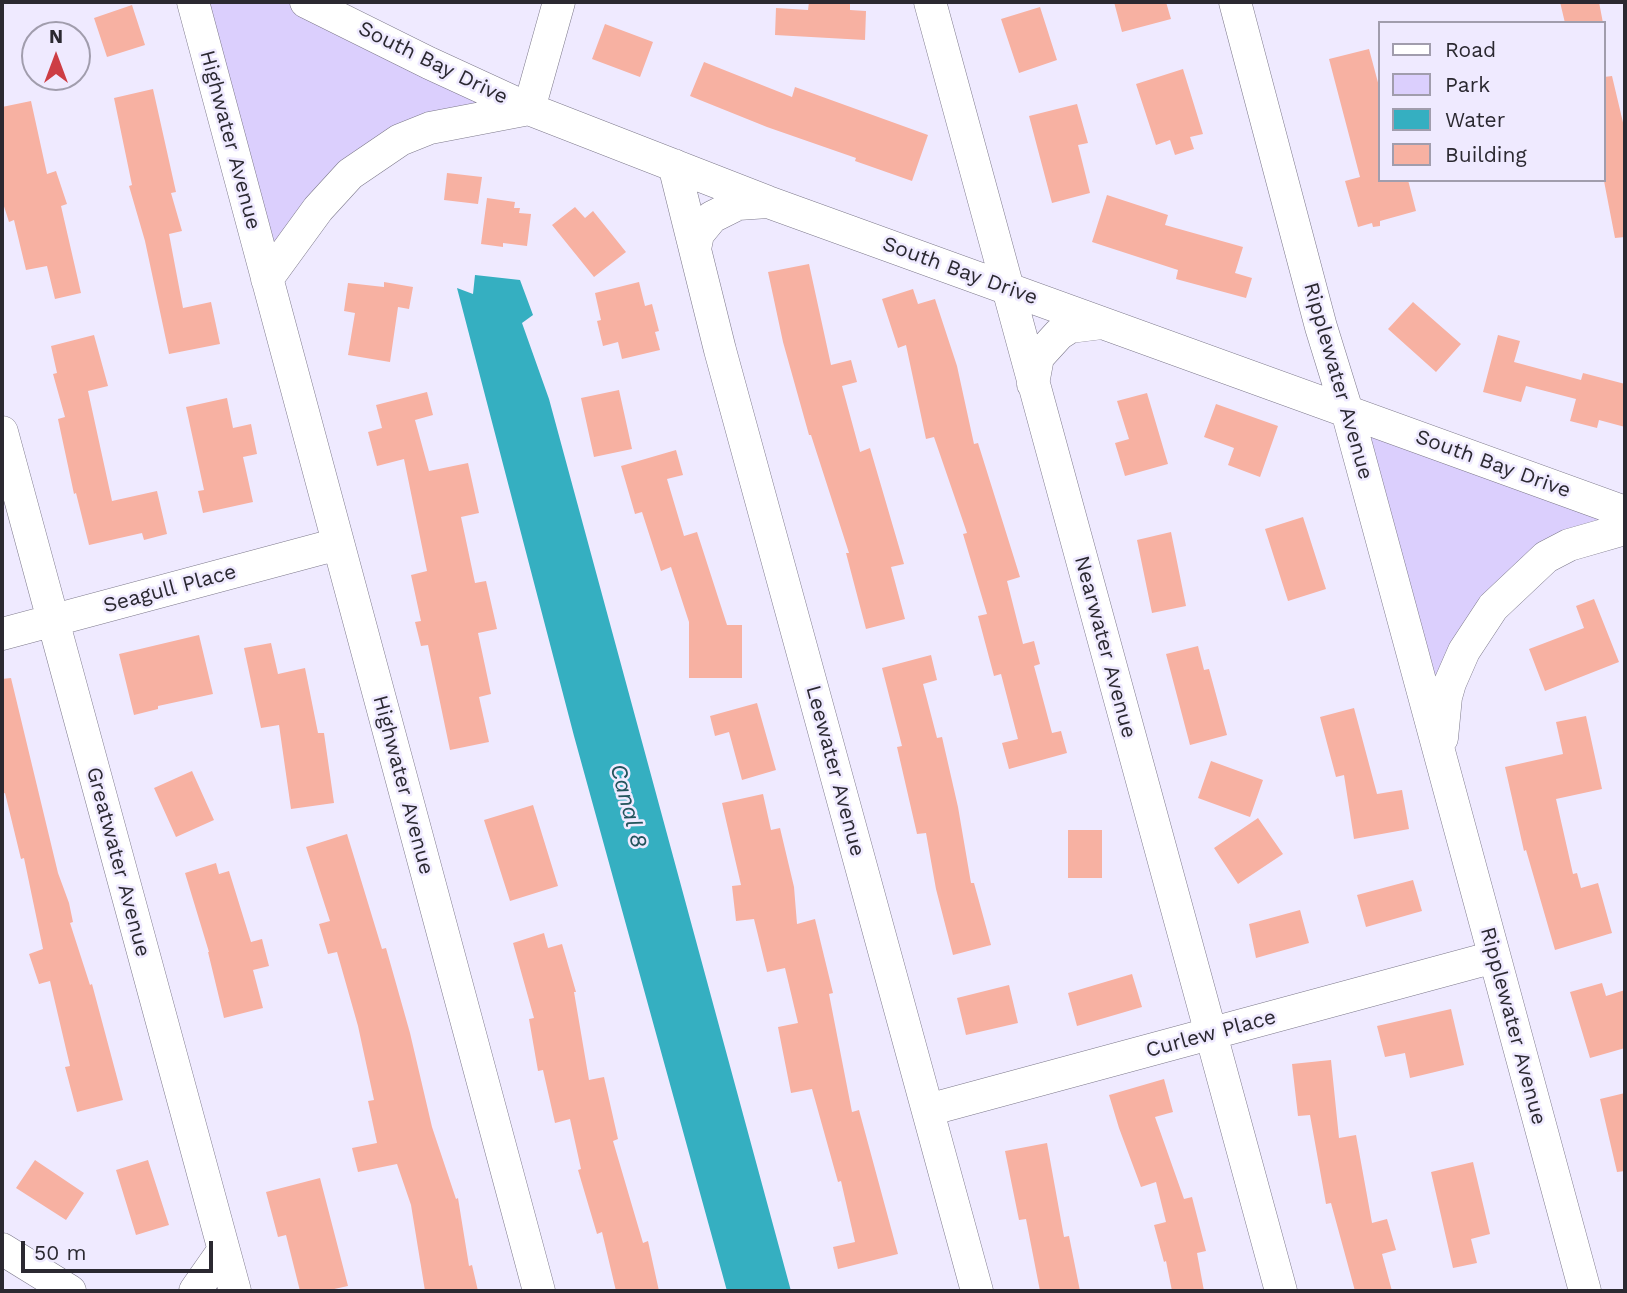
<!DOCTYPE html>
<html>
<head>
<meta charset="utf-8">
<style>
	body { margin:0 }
	#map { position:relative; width:1627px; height:1293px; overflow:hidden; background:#efeaff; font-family:"Work Sans",sans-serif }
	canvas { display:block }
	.frame { position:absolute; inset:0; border:4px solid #2b2931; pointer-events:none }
	.legend { position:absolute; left:1378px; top:21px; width:228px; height:161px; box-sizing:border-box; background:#efeaff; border:2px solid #a19dad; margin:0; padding:9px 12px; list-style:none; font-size:21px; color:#2b2931 }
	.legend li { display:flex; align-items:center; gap:14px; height:35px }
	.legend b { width:35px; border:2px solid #a19dad }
	.north { position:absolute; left:21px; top:21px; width:70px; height:70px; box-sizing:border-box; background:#efeaff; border:2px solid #a19dad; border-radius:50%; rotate:0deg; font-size:19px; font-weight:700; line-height:28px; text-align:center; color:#2b2931 }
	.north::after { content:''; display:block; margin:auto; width:24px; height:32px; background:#cd3d44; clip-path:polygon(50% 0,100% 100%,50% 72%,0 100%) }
	.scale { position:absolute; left:21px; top:1241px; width:192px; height:32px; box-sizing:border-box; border:4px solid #2b2931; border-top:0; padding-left:9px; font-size:21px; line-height:24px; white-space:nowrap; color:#2b2931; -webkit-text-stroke:5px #efeaff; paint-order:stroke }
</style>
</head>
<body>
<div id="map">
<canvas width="1627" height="1293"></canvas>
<div class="frame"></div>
<ul class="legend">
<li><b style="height:9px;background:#fff"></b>Road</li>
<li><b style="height:19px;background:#dbcffd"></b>Park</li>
<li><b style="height:19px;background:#35afc1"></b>Water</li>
<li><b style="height:19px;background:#f7b1a2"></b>Building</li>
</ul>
<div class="north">N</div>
<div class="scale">50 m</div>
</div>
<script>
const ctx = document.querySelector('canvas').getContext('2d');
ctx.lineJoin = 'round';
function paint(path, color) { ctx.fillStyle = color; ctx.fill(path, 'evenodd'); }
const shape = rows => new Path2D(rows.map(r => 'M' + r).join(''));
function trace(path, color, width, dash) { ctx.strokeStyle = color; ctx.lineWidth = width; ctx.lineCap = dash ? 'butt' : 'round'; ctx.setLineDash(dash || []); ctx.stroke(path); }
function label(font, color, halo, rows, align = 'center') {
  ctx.font = font + ' "Work Sans",sans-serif'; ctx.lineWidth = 5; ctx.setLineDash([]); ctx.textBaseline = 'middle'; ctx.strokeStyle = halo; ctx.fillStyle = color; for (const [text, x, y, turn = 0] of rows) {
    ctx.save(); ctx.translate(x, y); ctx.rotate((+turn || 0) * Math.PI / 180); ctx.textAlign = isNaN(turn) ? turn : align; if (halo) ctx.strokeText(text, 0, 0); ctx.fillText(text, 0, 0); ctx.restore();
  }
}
const green = shape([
	[198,2,298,2,518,107,415,130,269,269],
	[1352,416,1625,514,1494,600,1439,737]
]);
const water = shape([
	[475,275,520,280,533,315,522,323,549,399,791,1291,727,1291,574,736,457,288,473,294]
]);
const building = shape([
	[809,2,850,2,850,10,866,11,865,40,775,35,776,8,808,10],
	[1114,2,1166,2,1171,19,1122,32],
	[1560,2,1599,2,1603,23,1565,23],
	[132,5,145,45,107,57,94,18],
	[1040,7,1057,60,1019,73,1001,19],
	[605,24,653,42,640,77,592,59],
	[1369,49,1380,90,1380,180,1408,180,1416,211,1380,221,1380,226,1373,227,1372,223,1358,227,1345,181,1360,177,1329,59],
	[704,62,792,97,795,87,928,135,912,181,855,161,856,158,767,127,690,96],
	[1183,69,1203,134,1190,137,1194,149,1175,155,1170,140,1156,145,1136,84],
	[1612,76,1625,131,1625,237,1615,238,1604,181,1604,77],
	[153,89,176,192,171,193,182,231,169,234,183,308,211,302,220,344,169,354,145,241,129,186,132,185,114,98],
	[31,101,47,174,56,171,67,204,61,206,81,293,55,299,47,266,26,270,14,220,9,222,2,200,2,107],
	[1077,104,1088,143,1078,145,1090,193,1052,203,1029,116],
	[447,173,482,177,478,204,444,200],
	[1107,195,1168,215,1165,225,1243,247,1235,273,1252,278,1246,298,1176,279,1178,270,1092,242],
	[487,198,515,202,514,208,520,208,519,213,531,214,527,246,503,243,503,247,481,244],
	[575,207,585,218,593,211,626,252,594,277,552,225],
	[809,264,831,365,851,360,857,382,842,386,860,452,870,448,904,564,891,567,905,619,866,629,846,553,849,553,811,435,809,435,783,342,768,272],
	[384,282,413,287,409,309,398,307,390,362,348,355,355,313,344,311,348,283,384,287],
	[639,282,645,306,652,304,659,331,655,332,660,350,622,359,618,342,603,346,597,321,601,320,595,293],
	[913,289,918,304,935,299,957,366,974,444,978,443,1020,577,1007,581,1023,644,1034,641,1040,664,1034,666,1052,733,1061,731,1067,753,1009,769,1002,743,1018,739,1001,674,994,676,978,616,987,614,963,534,967,533,934,437,926,439,906,345,898,348,882,299],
	[1413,302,1461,344,1436,372,1388,329],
	[94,335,108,386,88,391,112,501,157,491,167,534,144,540,142,533,89,545,76,493,74,494,58,419,65,417,53,374,57,373,51,346],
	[1498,335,1520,341,1514,362,1581,380,1583,373,1625,384,1625,427,1599,420,1597,428,1570,421,1576,399,1526,386,1521,402,1483,392],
	[619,390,632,449,594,457,581,398],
	[427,392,433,415,415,420,429,471,468,463,479,513,461,517,475,583,486,581,497,629,478,633,491,694,479,697,489,742,450,750,428,645,421,646,415,622,421,621,411,575,427,571,404,459,377,466,368,432,382,428,376,405],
	[1147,393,1168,464,1125,476,1115,443,1129,439,1117,401],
	[227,398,233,428,251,424,257,454,243,457,253,502,203,513,198,491,204,490,186,407],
	[1216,404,1278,426,1260,477,1228,465,1234,448,1204,437],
	[676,450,683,475,667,479,684,536,697,532,727,625,742,625,742,678,689,678,689,622,671,567,661,571,642,512,635,514,621,466],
	[1303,517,1326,589,1288,601,1265,529],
	[1171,532,1186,606,1152,613,1137,540],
	[1594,599,1619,662,1545,691,1529,649,1584,628,1576,606],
	[199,635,213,694,158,706,158,709,134,715,119,654],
	[271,643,278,674,305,668,318,733,324,733,334,803,291,809,279,725,261,728,244,648],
	[1198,646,1204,670,1209,669,1227,735,1190,745,1166,654],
	[931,655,937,680,923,684,937,738,942,737,958,807,971,883,974,883,991,945,953,955,936,889,926,833,917,834,897,747,902,746,882,668],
	[11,678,58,873,69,903,73,922,70,923,90,985,92,984,123,1100,77,1112,65,1067,70,1066,50,981,39,984,29,954,43,949,24,858,21,859,5,793,2,794,2,679],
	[757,703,776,770,742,780,729,732,715,736,710,716],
	[1354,708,1377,794,1402,790,1409,829,1354,839,1344,775,1336,777,1320,717],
	[1586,716,1602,789,1556,799,1573,874,1577,873,1581,888,1598,883,1612,933,1555,950,1526,850,1524,851,1505,767,1563,754,1556,722],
	[1211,761,1263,780,1250,817,1198,798],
	[192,771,214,820,176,837,154,788],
	[763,794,771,830,780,828,794,887,797,924,815,919,833,993,829,994,852,1112,859,1110,898,1254,838,1269,833,1247,855,1242,841,1181,838,1182,812,1089,791,1093,778,1027,798,1023,785,968,767,972,754,919,736,921,732,886,741,885,722,803],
	[533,805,558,886,510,901,484,820],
	[1258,818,1283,854,1238,884,1214,848],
	[1068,830,1102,830,1102,878,1068,878],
	[347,834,382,949,386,948,410,1033,432,1127,456,1199,458,1198,469,1266,472,1265,478,1291,425,1291,411,1205,397,1164,358,1172,352,1148,377,1143,368,1101,374,1100,358,1026,337,952,328,954,319,924,330,921,306,847],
	[216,863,219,874,229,871,251,942,262,939,269,966,253,970,263,1008,224,1018,208,952,209,952,185,873],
	[1413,880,1422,911,1366,927,1357,895],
	[1300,910,1309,943,1256,958,1249,924],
	[544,933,548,948,562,944,576,992,574,992,589,1080,604,1077,618,1139,613,1141,643,1243,648,1241,659,1291,616,1291,602,1232,597,1234,578,1170,581,1169,570,1119,555,1123,543,1070,538,1071,529,1019,534,1018,513,943],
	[1132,974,1142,1007,1077,1026,1068,993],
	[1602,983,1606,996,1625,990,1625,1048,1590,1058,1570,992],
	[1009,985,1018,1023,966,1035,957,998],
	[1451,1009,1464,1065,1410,1078,1405,1053,1385,1057,1377,1026],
	[1331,1060,1339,1138,1356,1135,1372,1223,1387,1219,1396,1250,1382,1254,1392,1291,1355,1291,1331,1203,1326,1204,1310,1115,1298,1116,1292,1064],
	[1164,1079,1173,1112,1155,1117,1184,1199,1192,1197,1206,1251,1197,1253,1204,1291,1172,1291,1166,1261,1164,1262,1154,1225,1166,1222,1156,1182,1141,1187,1119,1128,1109,1095],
	[1625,1093,1625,1171,1617,1172,1600,1099],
	[1047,1143,1064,1237,1069,1236,1080,1291,1040,1291,1026,1219,1019,1220,1005,1151],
	[35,1160,84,1193,66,1220,16,1188],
	[148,1160,169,1225,136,1235,116,1170],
	[1473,1162,1490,1234,1471,1239,1477,1263,1453,1268,1431,1172],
	[320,1178,348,1286,325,1291,300,1291,286,1235,278,1237,266,1192]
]);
const minor = shape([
	[193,2,539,1291],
	[306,2,429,63,529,109,768,202,1625,512],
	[930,2,1281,1291],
	[1235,2,1321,327,1347,411,1585,1291],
	[674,165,720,350,977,1291],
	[695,249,698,234,712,217,738,204,768,202],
	[267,279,318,209,350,174,400,140,430,128,529,109,559,2],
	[1033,384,1038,357,1059,334,1070,327,1102,323],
	[2,432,235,1291],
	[2,634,338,544],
	[1442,738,1446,697,1450,683,1464,651,1493,607,1546,557,1569,545,1625,529],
	[928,1110,1494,957],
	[2,1249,70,1291],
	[195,1291,223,1251]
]);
const streetNames = [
	["South Bay Drive",433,63,26],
	["Highwater Avenue",230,140,75],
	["South Bay Drive",960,271,20],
	["Ripplewater Avenue",1338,381,74],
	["South Bay Drive",1493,464,20],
	["Seagull Place",170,589,-15],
	["Nearwater Avenue",1105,647,75],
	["Leewater Avenue",835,771,75],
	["Highwater Avenue",403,785,75],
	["Greatwater Avenue",118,862,75],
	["Ripplewater Avenue",1513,1026,75],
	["Curlew Place",1211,1034,-15]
];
const waterNames = [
	["Canal 8",628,806,75]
];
paint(green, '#dbcffd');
paint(water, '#35afc1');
paint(building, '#f7b1a2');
trace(minor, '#7d798b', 33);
trace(minor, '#fff', 32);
label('21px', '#2b2931', '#efeaff', streetNames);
label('italic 23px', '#22545c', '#efeaff', waterNames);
</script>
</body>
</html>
